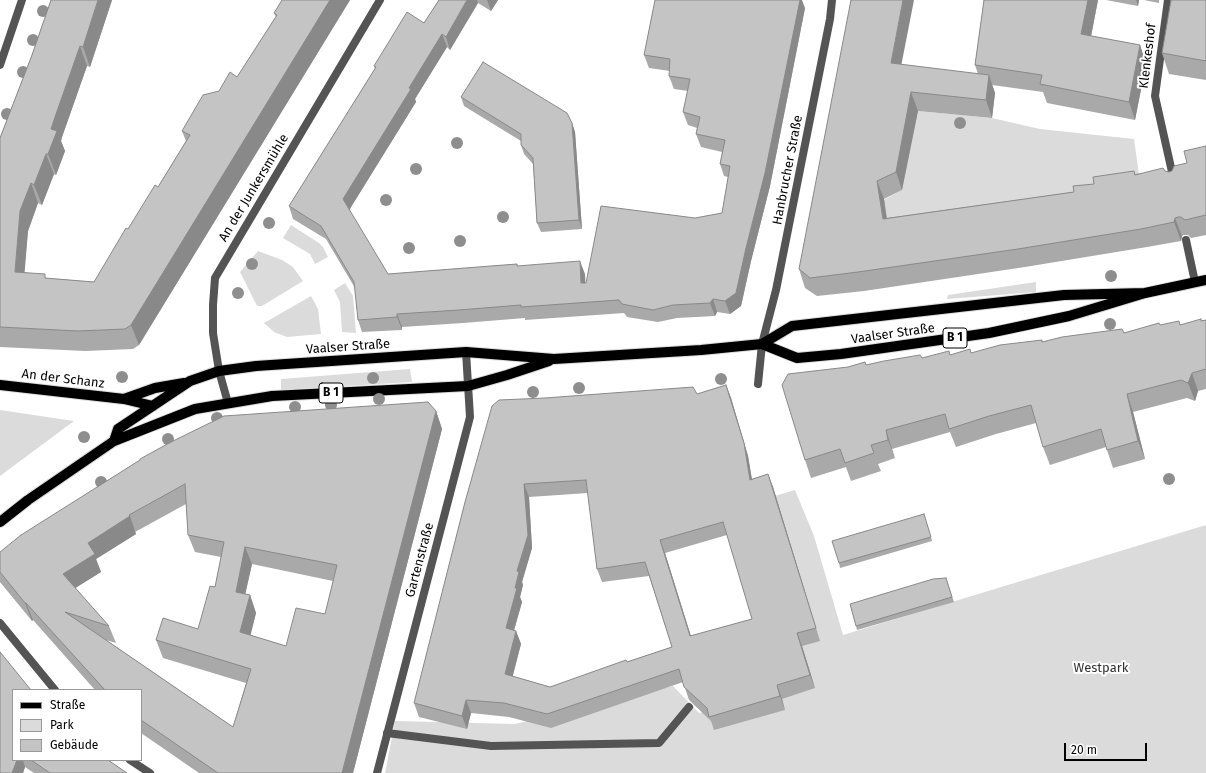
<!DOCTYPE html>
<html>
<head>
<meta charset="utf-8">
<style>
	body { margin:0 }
	#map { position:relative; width:1206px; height:773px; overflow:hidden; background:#fff; font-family:"Fira Sans",sans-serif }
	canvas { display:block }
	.legend { position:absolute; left:12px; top:689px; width:130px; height:72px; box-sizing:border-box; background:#fff; border:1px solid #999; margin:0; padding:5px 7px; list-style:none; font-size:12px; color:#000 }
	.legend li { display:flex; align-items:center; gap:8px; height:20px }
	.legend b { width:20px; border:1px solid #999 }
	.scale { position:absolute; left:1064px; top:743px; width:83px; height:18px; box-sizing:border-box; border:2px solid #000; border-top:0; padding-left:5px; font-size:12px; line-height:14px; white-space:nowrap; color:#000; -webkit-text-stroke:3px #fff; paint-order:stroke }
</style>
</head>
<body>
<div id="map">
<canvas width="1206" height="773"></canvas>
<ul class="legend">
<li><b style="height:5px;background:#000"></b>Straße</li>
<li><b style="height:11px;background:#dbdbdb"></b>Park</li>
<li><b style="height:11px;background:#c4c4c4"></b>Gebäude</li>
</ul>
<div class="scale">20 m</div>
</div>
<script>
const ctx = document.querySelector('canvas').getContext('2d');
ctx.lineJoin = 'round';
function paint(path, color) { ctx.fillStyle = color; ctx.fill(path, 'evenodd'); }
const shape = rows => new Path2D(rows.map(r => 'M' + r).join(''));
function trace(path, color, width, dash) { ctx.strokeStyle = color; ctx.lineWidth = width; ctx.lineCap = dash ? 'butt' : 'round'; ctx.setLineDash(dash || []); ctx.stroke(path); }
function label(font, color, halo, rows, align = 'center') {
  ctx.font = font + ' "Fira Sans",sans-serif'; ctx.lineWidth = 4; ctx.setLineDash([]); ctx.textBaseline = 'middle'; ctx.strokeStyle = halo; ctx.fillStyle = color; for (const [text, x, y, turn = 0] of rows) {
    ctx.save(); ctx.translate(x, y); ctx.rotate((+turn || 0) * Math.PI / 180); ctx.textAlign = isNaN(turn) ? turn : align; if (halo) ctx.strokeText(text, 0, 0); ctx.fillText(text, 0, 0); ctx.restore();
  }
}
const green = shape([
	[918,111,992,118,1040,129,1134,139,1141,189,889,237,884,200,902,190],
	[291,225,319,243,323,247,328,257,315,264,310,254,283,238],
	[258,251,282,260,293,267,303,281,262,306,257,306,240,272],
	[1036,282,1036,292,947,299,948,295],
	[345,283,353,296,356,333,342,332,340,302,334,290],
	[311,296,318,309,321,334,287,337,274,332,264,323],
	[410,369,412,382,281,390,281,379],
	[0,410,74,421,0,476],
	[795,490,814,536,843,635,1206,525,1206,773,385,773,395,721,515,724,673,686,699,713,777,696,765,499]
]);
const service = shape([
	[1168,0,1155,96,1174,181],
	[1186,240,1195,282],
	[758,384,762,344],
	[387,733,491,746,659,743,689,707]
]);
const minor = shape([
	[0,65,22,0],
	[762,344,776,290,830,19,832,0],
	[228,403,219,371,213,333,213,305,215,278,380,0],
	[0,623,55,690],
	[130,760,150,773],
	[377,773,470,417,466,352]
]);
const primary = shape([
	[762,344,797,358,841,354,989,333,1069,316,1145,293,1206,280],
	[0,385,124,399,153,406],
	[124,399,155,388,184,383],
	[114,441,118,429,190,381,219,371,256,366,466,352,554,359,701,350,762,344,792,326,1064,295,1145,293],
	[0,522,28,500,114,441,195,409,272,396,468,386,507,375,549,361]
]);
const trees = [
	[43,11],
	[33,40],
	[23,72],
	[7,114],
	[960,123],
	[457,143],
	[416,169],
	[386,200],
	[503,217],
	[269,223],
	[460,241],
	[409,248],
	[252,264],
	[1111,276],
	[238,293],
	[1110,324],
	[122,377],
	[373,378],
	[721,379],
	[579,388],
	[533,392],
	[379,399],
	[331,405],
	[295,407],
	[217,418],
	[84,437],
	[168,439],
	[1169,479],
	[101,482]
];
const wall = shape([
	[51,0,112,0,90,67,87,66,62,137,61,141,65,151,56,175,54,174,42,205,38,203,28,231,24,272,47,278,94,282,128,229,158,187,186,141,182,131,219,91,237,77,276,17,274,13,350,0,139,345,133,349,85,351,0,347,0,138,32,55],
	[439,0,498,0,491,11,478,3,450,50,447,47,415,99,416,102,349,210,388,274,517,264,518,266,585,274,585,283,586,283,695,218,722,213,728,177,724,176,720,164,722,152,701,147,696,134,697,128,688,125,683,112,688,91,674,89,669,76,670,71,649,68,644,55,805,8,770,186,751,261,741,306,730,314,717,312,715,316,677,318,658,322,627,317,624,313,525,320,525,318,463,323,402,327,402,330,362,332,358,320,355,288,326,239,293,219,289,206,375,69,374,66,424,23],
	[984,0,1098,0,1091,36,1140,45,1146,64,1135,120,1047,103,1043,92,992,85,995,93,992,118,918,111,902,190,884,199,887,218,1074,192,1094,184,1134,171,1135,174,1165,171,1169,172,1187,163,1206,146,1206,235,1191,238,1188,235,1184,235,1182,236,1181,241,1147,247,1025,267,864,291,817,296,805,288,799,269,901,65,978,74,975,65],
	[1106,0,1139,0,1138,6],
	[1144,0,1159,0,1159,3],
	[1206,0,1206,80,1169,74,1162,53],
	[461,97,572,123,575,132,582,229,541,232,537,223,533,164,524,154,521,145,521,141,464,106],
	[1206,320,1206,389,1198,391,1195,401,1187,398,1133,412,1145,459,1113,468,1106,447,1050,465,1043,447,1036,423,996,434,956,447,950,432,892,449,895,458,878,464,881,471,851,481,846,467,811,478,805,460,848,367,865,362,866,365,971,353,1042,340,1042,342,1122,329,1124,333,1160,325,1180,325],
	[726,385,731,398,748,456,752,479,768,474,773,487,820,641,802,646,815,688,782,699,785,710,714,730,711,721,689,700,683,682,551,728,509,717,471,713,467,729,419,717,414,703,465,502,697,394],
	[588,493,597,569,602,582,649,576,672,647,550,687,512,676,521,644,516,631,514,630,522,602,520,597,523,585,522,582,532,548,529,497],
	[727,535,752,619,691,636,665,553],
	[436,411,442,429,353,773,199,773,141,733,141,690,95,690,33,620,32,621,0,582,0,552,140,460],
	[186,504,188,535,195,552,221,557,215,587,198,629,156,640,163,658,246,683,233,727,106,640,116,643,109,626,75,588,101,572,96,559,136,534,135,532],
	[252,564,333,581,325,614,286,646,250,635,256,613,250,595,245,594],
	[924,514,932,541,840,568,839,563],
	[946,578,954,602,857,630,856,626],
	[13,760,108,760,127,773,34,773,25,767,23,773,0,773]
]);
const shadedWall = shape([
	[98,0,112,0,90,67,83,47],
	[330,0,350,0,139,345,131,325],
	[467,0,477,0,478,3,450,50,446,37],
	[487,0,498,0,491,11],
	[800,0,802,0,805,8,770,186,751,261,741,306,730,314,725,301],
	[903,0,914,0,898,82,891,63],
	[1088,0,1098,0,1088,52,1081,34],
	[1136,0,1139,0,1138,6],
	[442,34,447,47,415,99,416,102,348,212,343,199,409,88],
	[1140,45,1146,64,1135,120,1129,102],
	[80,46,87,66,62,137,61,141,65,151,56,175,48,154,51,129,55,117],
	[989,75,995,93,992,118,986,100],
	[911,92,918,111,902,190,896,172],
	[572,123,575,132,582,229,579,220],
	[46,154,54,174,42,205,34,185],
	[877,181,884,199,889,237,883,219],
	[31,183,38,203,28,231,23,292,15,272,20,211],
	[1175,218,1182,236,1181,241,1174,222],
	[580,261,585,274,586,296,581,283],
	[713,299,717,312,715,316,710,303],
	[397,314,402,327,402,330,397,317],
	[1192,373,1198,391,1195,401,1188,383],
	[726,385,731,398,748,456,754,493,750,480],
	[1127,394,1133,412,1145,459,1138,441],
	[436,411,442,429,353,773,342,773],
	[886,430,892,449,895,458,888,440],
	[768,474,773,487,820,641,816,628],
	[524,484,529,497,532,548,522,582,523,585,520,597,522,602,511,641,506,628,515,588,517,571],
	[130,516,136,534,96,559,101,572,69,592,63,574,88,543],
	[660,540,665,553,695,650,690,636],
	[245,547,252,564,242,609,236,592],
	[250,595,256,613,247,650,240,632],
	[25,603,26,603,33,620,32,621],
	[516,631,521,644,510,687,505,674],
	[797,633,802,646,815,688,810,675],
	[777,685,782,699,785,710,780,696],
	[466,700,471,713,467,729,462,716],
	[17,760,23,760,25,767,23,773,12,773]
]);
const building = shape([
	[51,0,98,0,83,47,80,46,55,117,51,129,57,131,48,154,46,154,34,185,31,183,20,211,15,272,45,274,45,278,94,282,126,228,128,229,155,185,158,187,190,135,182,131,203,95,219,91,230,72,237,77,277,15,274,13,282,0,330,0,131,325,125,329,78,331,0,327,0,138,32,55,51,0],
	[439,0,467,0,446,37,442,34,409,88,411,89,343,199,388,274,517,264,517,266,580,261,581,283,586,283,601,206,695,218,722,213,730,166,720,164,725,140,696,134,700,117,683,112,690,79,669,76,670,59,644,55,655,0,800,0,765,173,746,248,736,293,725,301,713,299,710,303,673,305,653,310,622,304,619,300,521,307,521,305,459,310,397,314,397,317,358,320,354,282,321,226,289,206,376,67,374,66,407,12,424,23,439,0],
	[851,0,903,0,891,63,989,75,986,100,911,92,896,172,877,181,883,219,1074,192,1073,186,1094,184,1093,177,1134,171,1135,175,1163,168,1165,171,1169,172,1172,171,1174,166,1187,163,1184,151,1206,146,1206,215,1185,220,1181,217,1178,217,1175,218,1174,222,1141,229,1018,249,858,272,810,278,799,269,851,0],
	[984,0,1088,0,1081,34,1140,45,1129,102,1040,84,1042,75,975,65,984,0],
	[1171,0,1206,0,1206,61,1162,53,1171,0],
	[483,62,567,113,572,123,579,220,537,223,533,158,521,145,521,134,461,97,483,62],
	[1201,319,1201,321,1206,320,1206,369,1192,373,1188,383,1181,380,1127,394,1138,441,1107,450,1101,429,1043,447,1031,405,989,416,949,429,945,414,886,430,888,440,871,445,874,453,845,463,840,449,805,460,782,385,788,374,848,367,865,362,866,365,884,361,920,355,922,358,949,351,950,355,970,349,971,353,1000,345,1042,340,1042,342,1062,337,1122,329,1124,333,1159,323,1160,325,1179,321,1180,325,1201,319],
	[726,385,744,443,750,480,768,474,816,628,797,633,810,675,777,685,780,696,709,717,707,708,684,687,679,669,547,714,504,703,466,700,462,716,414,703,465,502,492,406,499,400,545,398,693,387,697,394,726,385],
	[586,480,597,569,645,562,672,647,627,662,626,660,550,687,505,674,516,631,506,628,517,588,515,588,519,572,517,571,528,535,524,484,586,480],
	[723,522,752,619,690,636,660,540,723,522],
	[428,402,436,411,342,773,218,773,141,720,141,690,105,690,26,603,25,603,0,572,0,552,21,535,140,460,140,459,171,442,224,416,428,402],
	[185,484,188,535,224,542,215,587,210,586,198,629,163,618,156,640,251,669,233,727,65,612,109,626,63,574,95,554,88,543,130,516,129,515,185,484],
	[245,547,337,565,325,614,296,608,286,646,240,632,250,595,236,592,245,547],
	[924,514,931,537,839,563,832,541,924,514],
	[946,578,952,597,856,626,850,604,933,579,946,578],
	[0,652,31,690,13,690,13,760,17,760,12,773,0,773,0,652],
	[31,760,108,760,127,773,50,773,31,760]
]);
const shields = [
	[955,338,24],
	[331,393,24]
];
const shieldNames = [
	["B 1",955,338],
	["B 1",331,393]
];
const streetNames = [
	["Klenkeshof",1148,56,-83],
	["Hanbrucher Straße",788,170,-79],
	["An der Junkersmühle",254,188,-59],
	["Vaalser Straße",893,334,-8],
	["Vaalser Straße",348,347,-4],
	["An der Schanz",63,379,7],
	["Gartenstraße",420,560,-75]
];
const parkNames = [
	["Westpark",1101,668]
];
paint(green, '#dbdbdb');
trace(primary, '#dbdbdb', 12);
trace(service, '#545454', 8);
trace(minor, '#545454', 8);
trace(primary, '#000', 10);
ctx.fillStyle = '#8e8e8e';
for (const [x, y] of trees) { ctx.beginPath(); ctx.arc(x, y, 6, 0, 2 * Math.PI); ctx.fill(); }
paint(wall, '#a9a9a9');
paint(shadedWall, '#898989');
paint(building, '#c4c4c4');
trace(building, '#898989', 1);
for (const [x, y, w] of shields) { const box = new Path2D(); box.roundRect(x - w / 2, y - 10, w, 20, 3); ctx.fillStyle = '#fff'; ctx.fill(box); trace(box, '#000', 1); }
label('bold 12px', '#000', null, shieldNames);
label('13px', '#000', '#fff', streetNames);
label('13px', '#323232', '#fff', parkNames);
</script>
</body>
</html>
